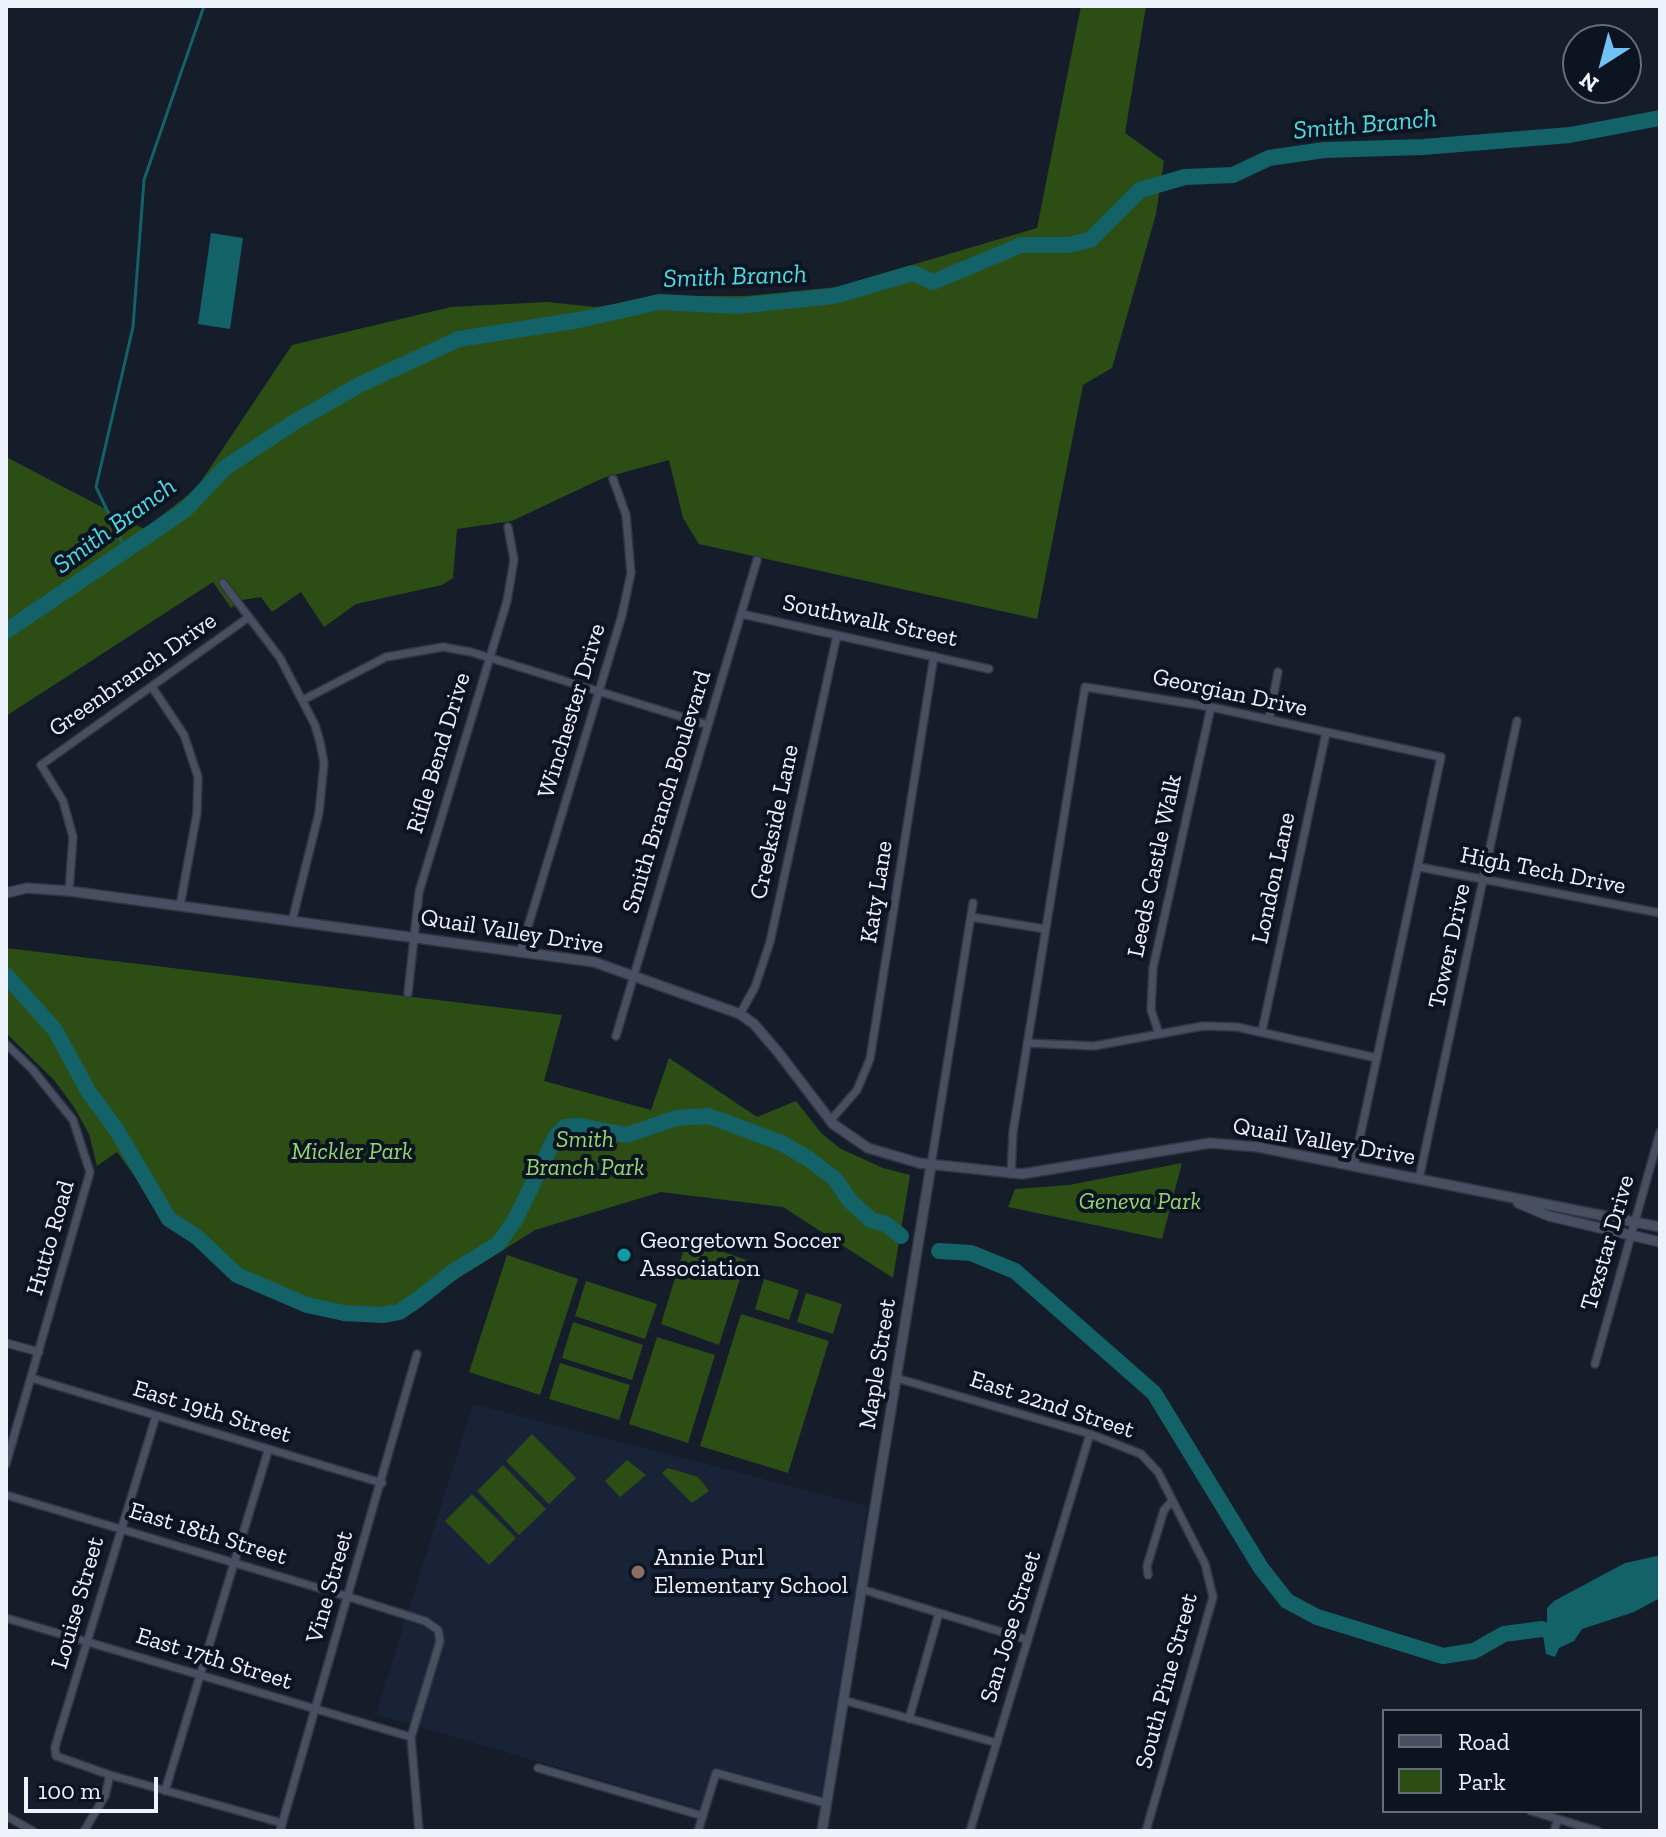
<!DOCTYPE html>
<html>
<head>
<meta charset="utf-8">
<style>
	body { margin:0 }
	#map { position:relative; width:1666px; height:1837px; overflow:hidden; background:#151d2b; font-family:"Zilla Slab",serif }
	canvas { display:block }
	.frame { position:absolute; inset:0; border:8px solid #edf3fd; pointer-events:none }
	.legend { position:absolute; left:1382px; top:1709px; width:260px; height:104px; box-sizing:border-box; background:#0c1321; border:2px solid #666d79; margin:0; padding:10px 14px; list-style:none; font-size:24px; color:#edf3fd }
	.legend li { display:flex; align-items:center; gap:16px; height:40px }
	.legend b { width:40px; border:2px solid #666d79 }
	.north { position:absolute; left:1562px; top:24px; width:80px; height:80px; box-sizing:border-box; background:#0c1321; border:2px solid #666d79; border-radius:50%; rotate:216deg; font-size:22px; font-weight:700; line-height:32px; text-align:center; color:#edf3fd }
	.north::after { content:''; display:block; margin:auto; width:28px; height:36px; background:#71c1f5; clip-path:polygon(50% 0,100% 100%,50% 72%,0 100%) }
	.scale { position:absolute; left:24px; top:1777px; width:134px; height:36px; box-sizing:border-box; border:4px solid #edf3fd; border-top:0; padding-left:10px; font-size:24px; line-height:28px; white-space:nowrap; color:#edf3fd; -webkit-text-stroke:6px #0c1321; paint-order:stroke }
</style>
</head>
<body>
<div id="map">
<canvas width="1666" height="1837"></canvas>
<div class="frame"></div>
<ul class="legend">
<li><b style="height:10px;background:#475061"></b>Road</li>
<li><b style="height:22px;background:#2c4e15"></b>Park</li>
</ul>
<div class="north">N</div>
<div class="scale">100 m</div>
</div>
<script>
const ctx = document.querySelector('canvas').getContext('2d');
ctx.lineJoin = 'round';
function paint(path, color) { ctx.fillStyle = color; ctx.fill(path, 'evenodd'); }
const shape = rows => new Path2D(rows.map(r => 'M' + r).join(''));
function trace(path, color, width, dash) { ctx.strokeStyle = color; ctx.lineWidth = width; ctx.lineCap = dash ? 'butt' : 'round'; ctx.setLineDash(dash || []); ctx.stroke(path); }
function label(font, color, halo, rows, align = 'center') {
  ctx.font = font + ' "Zilla Slab",serif'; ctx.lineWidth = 8; ctx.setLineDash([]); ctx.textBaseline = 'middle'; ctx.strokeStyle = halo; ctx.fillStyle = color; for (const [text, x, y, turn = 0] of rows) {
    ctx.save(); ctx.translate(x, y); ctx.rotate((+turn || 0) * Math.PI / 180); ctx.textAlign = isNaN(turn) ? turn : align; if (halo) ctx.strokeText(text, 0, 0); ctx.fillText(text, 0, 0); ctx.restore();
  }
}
const built = shape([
	[473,1404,868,1506,820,1808,709,1778,700,1809,376,1714]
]);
const green = shape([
	[1081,6,1146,6,1125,133,1164,161,1156,214,1112,368,1083,385,1037,619,699,544,683,518,669,460,603,478,512,521,457,529,453,578,442,585,356,604,324,627,301,592,272,612,261,597,242,600,231,608,213,582,6,716,6,457,144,529,196,489,292,345,451,307,547,302,595,307,672,296,746,296,837,287,1037,228],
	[6,948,562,1015,544,1081,651,1110,669,1058,757,1117,796,1101,822,1134,841,1149,883,1168,910,1175,893,1278,783,1207,661,1192,535,1230,403,1313,353,1317,305,1307,243,1283,172,1227,117,1152,97,1166,89,1134,74,1107,54,1080,6,1033],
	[1182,1163,1162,1239,1008,1207,1015,1189,1069,1185],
	[687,1239,746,1260,719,1345,661,1324],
	[507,1255,578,1279,540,1395,469,1372],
	[764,1279,799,1290,789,1320,755,1309],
	[586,1281,657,1304,645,1339,575,1316],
	[806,1293,842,1304,833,1334,797,1322],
	[741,1314,829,1341,788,1473,700,1446],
	[573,1322,643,1345,632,1380,562,1358],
	[657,1337,715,1355,688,1443,629,1424],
	[560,1363,630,1385,619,1420,549,1399],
	[532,1434,576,1478,549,1504,506,1461],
	[627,1460,646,1475,620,1497,605,1481],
	[503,1465,546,1509,519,1535,477,1491],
	[668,1468,698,1477,709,1491,692,1503,662,1473],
	[472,1494,516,1538,489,1565,445,1521]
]);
const water = shape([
	[211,233,243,238,230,329,198,324],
	[1657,1556,1660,1557,1660,1598,1634,1612,1582,1629,1574,1641,1559,1648,1555,1657,1546,1654,1542,1629,1547,1622,1547,1608,1554,1601,1625,1563]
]);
const stream = shape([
	[125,548,96,487,133,327,144,180,204,6]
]);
const river = shape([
	[6,631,185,510,226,467,293,423,359,385,459,339,579,320,659,302,737,306,834,296,913,273,933,282,1021,245,1068,245,1090,240,1140,190,1185,177,1233,175,1269,158,1324,150,1423,147,1570,135,1660,118],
	[6,975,55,1030,88,1091,116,1129,169,1219,197,1237,237,1275,307,1305,344,1313,382,1315,399,1312,417,1300,454,1271,498,1244,515,1220,556,1136,565,1127,580,1126,627,1135,676,1118,708,1116,723,1121,781,1143,809,1159,835,1179,850,1201,871,1220,886,1224,901,1236],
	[939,1251,971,1253,1015,1271,1154,1393,1261,1568,1287,1601,1317,1617,1443,1656,1474,1651,1504,1634,1542,1629]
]);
const minor = shape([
	[223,583,280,658,315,725,320,742,324,763,319,813,292,921],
	[742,614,989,669],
	[152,687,184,735,198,777,197,813,180,906],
	[303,700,386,657,443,647,471,652,708,725],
	[1269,719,1278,672],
	[1419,867,1660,913],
	[69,891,73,837,63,801,41,765,249,617],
	[971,917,1045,929],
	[520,953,622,615,631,573,626,515,613,479],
	[408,993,419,892,507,601,514,560,508,527],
	[740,1014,755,987,770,942,837,635],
	[1262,1031,1326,733],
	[1159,1034,1151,1010,1153,968,1211,707],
	[616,1036,757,560],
	[1027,1043,1094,1046,1203,1026,1237,1027,1377,1058],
	[6,1044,32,1069,73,1120,90,1172,6,1464],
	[830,1121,857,1090,870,1059,934,656],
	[931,1165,973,903],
	[1011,1174,1013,1132,1085,687,1211,707,1441,757,1354,1165],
	[1419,1179,1517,721],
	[6,1343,39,1352],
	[1595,1364,1660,1132],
	[31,1378,382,1483],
	[896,1378,1090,1434,1141,1454,1158,1472,1205,1564,1213,1597,1146,1831],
	[156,1416,55,1747,56,1756,110,1775,282,1823],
	[6,1495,349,1597,425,1621,438,1630,440,1641,411,1737,419,1831],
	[1148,1575,1147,1566,1164,1510,1172,1501],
	[861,1589,1028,1640],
	[6,1618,411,1737],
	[843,1700,997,1743],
	[909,1719,939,1613],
	[538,1768,703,1816],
	[165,1791,268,1451],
	[1531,1811,1598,1831],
	[6,1816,33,1831],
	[84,1831,105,1796,110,1775],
	[280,1831,417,1354],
	[698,1831,716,1773,826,1803],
	[970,1831,1090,1434],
	[1554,1831,1558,1819]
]);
const tertiary = shape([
	[6,893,27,888,69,891,594,962,740,1014,754,1024,778,1052,833,1124,868,1148,919,1163,1022,1174,1210,1143,1258,1147,1660,1227],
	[1518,1203,1549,1216,1660,1242],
	[822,1831,931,1165]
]);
const markers = [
	[624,1255,8,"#0f9aa8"],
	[638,1572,8,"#8d6e63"]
];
const streetNames = [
	["Southwalk Street",870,621,12],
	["Greenbranch Drive",133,675,-35],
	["Georgian Drive",1230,693,12],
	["Winchester Drive",572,711,-73],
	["Rifle Bend Drive",439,753,-73],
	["Smith Branch Boulevard",667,792,-73],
	["Creekside Lane",775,822,-78],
	["Leeds Castle Walk",1155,866,-78],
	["High Tech Drive",1543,871,11],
	["London Lane",1274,878,-78],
	["Katy Lane",877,892,-81],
	["Quail Valley Drive",512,932,9],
	["Tower Drive",1450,946,-78],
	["Quail Valley Drive",1324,1142,10],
	["Hutto Road",51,1238,-74],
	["Texstar Drive",1608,1243,-74],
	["Maple Street",878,1364,-81],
	["East 22nd Street",1052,1405,18],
	["East 19th Street",212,1412,17],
	["East 18th Street",208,1534,17],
	["Vine Street",330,1587,-74],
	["Louise Street",78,1603,-74],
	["San Jose Street",1011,1627,-73],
	["East 17th Street",214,1659,17],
	["South Pine Street",1167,1681,-75]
];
const parkNames = [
	["Smith",585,1140],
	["Branch Park",585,1168],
	["Mickler Park",352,1152],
	["Geneva Park",1140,1202]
];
const poiNames = [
	["Georgetown Soccer",640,1241],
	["Association",640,1269],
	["Annie Purl",654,1558],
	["Elementary School",654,1586]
];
const waterNames = [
	["Smith Branch",1365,125,-5],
	["Smith Branch",735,277,-2],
	["Smith Branch",115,526,-36]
];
paint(built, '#192337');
paint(green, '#2c4e15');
paint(water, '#136267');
trace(stream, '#136267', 3);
trace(river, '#136267', 16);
trace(minor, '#323642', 10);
trace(tertiary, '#323642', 12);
trace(minor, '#475061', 7);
trace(tertiary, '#475061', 9);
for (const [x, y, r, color] of markers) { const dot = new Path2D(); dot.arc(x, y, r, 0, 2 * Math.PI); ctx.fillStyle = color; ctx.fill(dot); trace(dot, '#0c1321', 3); }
label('24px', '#edf3fd', '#0c1321', streetNames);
label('italic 24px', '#96d670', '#0c1321', parkNames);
label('24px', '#edf3fd', '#0c1321', poiNames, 'left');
label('italic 26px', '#4edbe4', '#0c1321', waterNames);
</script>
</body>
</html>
